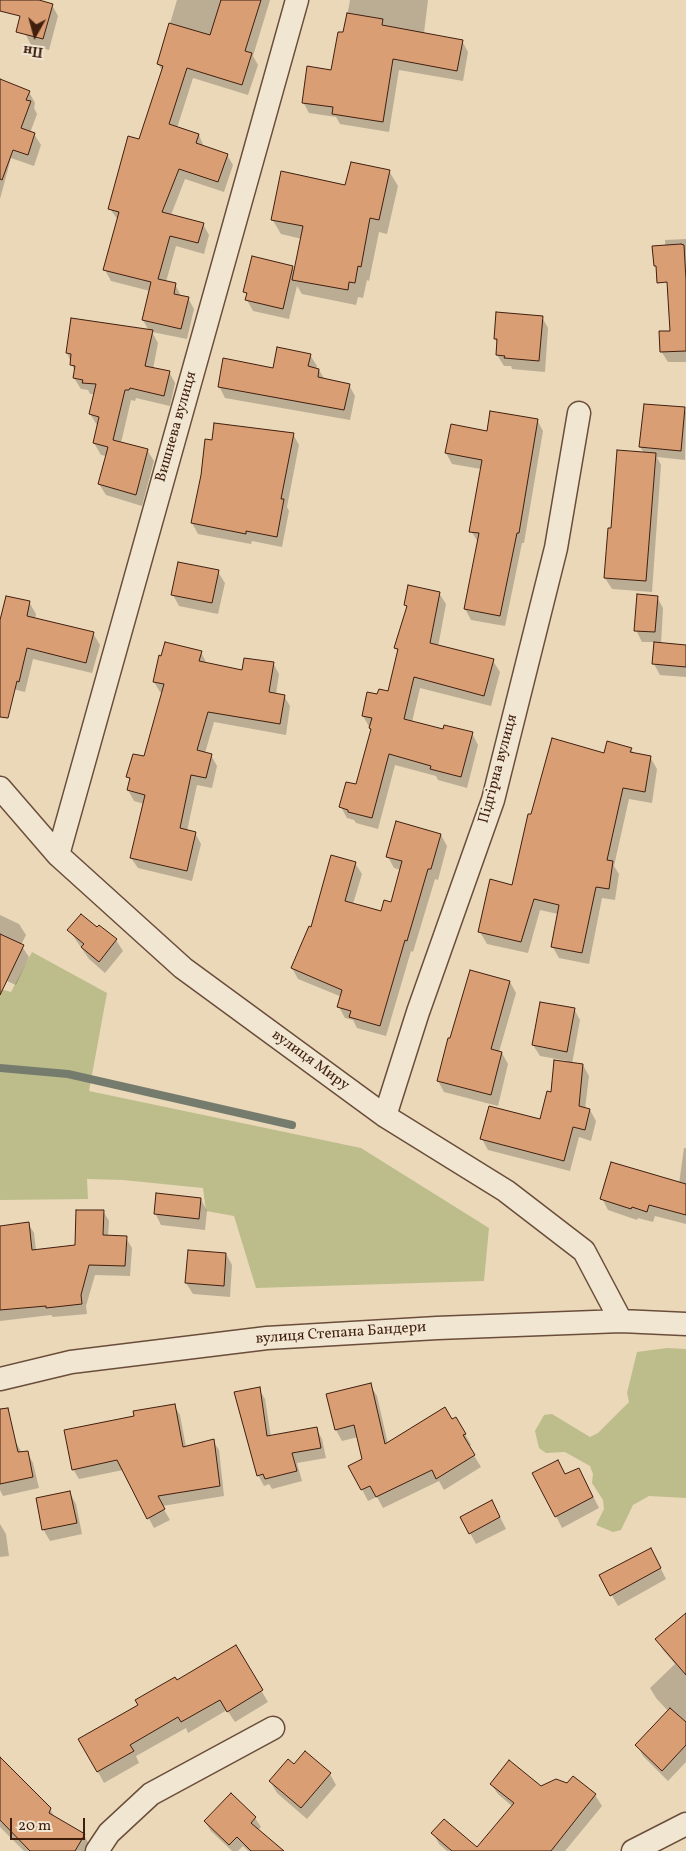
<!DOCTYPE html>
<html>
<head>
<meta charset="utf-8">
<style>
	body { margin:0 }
	#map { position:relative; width:686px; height:1851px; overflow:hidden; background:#ead8b9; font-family:Vollkorn,serif }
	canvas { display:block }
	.north { position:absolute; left:10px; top:10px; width:50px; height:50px; -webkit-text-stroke:4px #f1e6d2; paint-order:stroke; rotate:187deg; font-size:14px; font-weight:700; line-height:20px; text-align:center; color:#401f0f }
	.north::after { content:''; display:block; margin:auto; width:18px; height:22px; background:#401f0f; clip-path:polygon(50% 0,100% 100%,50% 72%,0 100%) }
	.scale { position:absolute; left:10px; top:1818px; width:75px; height:22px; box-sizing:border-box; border:2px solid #401f0f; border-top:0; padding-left:6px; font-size:15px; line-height:18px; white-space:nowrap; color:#401f0f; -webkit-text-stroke:4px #f1e6d2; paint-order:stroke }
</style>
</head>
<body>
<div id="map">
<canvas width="686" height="1851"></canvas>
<div class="north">Пн</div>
<div class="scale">20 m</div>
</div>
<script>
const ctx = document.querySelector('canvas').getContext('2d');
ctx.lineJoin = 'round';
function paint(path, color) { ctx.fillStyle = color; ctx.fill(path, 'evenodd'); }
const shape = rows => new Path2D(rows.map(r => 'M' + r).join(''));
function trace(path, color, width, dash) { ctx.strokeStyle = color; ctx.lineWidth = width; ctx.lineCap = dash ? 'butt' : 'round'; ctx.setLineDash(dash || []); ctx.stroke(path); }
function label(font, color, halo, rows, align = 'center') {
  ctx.font = font + ' Vollkorn,serif'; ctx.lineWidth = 4; ctx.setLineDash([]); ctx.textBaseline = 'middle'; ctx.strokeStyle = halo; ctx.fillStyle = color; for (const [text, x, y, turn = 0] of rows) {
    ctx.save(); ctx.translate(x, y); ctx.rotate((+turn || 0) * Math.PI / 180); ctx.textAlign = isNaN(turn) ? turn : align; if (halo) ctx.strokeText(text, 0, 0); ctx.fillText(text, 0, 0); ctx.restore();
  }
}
const green = shape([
	[32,952,107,993,89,1091,361,1148,489,1228,484,1281,256,1288,234,1216,206,1211,203,1188,123,1180,87,1179,88,1199,0,1200,0,989,11,992],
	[667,1348,686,1349,686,1498,649,1496,633,1505,621,1530,613,1532,596,1525,604,1509,603,1500,592,1483,593,1474,590,1466,565,1452,546,1453,539,1448,535,1431,544,1415,552,1414,590,1437,598,1433,629,1402,627,1393,637,1352]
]);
const shadow = shape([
	[33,0,52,5,58,16,49,50,31,45,25,33],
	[177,0,270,0,253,56,258,65,248,95,193,78,177,128,199,135,204,147,227,155,233,165,224,192,185,179,171,215,203,224,209,235,204,254,176,246,166,282,175,284,181,296,188,298,194,309,187,339,152,332,158,343,153,369,169,372,175,383,170,406,136,398,135,401,131,400,121,443,147,450,154,461,142,506,106,495,99,484,107,456,101,455,94,443,99,426,97,425,90,414,95,394,90,394,88,390,81,389,74,378,75,372,67,353,149,331,143,320,150,291,111,281,105,270,118,220,110,209,140,141,163,72,158,64],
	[350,0,428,0,424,33,462,41,468,52,463,81,399,70,389,132,340,124,336,117,309,113,303,102,332,71,344,34],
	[0,92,29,92,35,103,34,108,37,114,30,133,34,134,41,145,34,166,11,158,0,199],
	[389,171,398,186,387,234,379,232,369,281,367,280,363,298,358,297,356,305,302,294,297,286,289,319,253,311,247,300,248,297,245,292,292,267,295,271,302,239,281,234,272,219,346,187],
	[686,239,686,270,672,272,666,261,665,240],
	[686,293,686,362,668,362,661,351,671,332],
	[542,317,548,328,545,372,512,369,511,366,504,366,497,355,498,344,495,339],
	[310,355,317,366,316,369,319,370,325,380,349,385,355,396,350,420,225,398,219,386,274,369],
	[684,408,686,412,685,460,657,457,661,465,652,592,612,589,605,578,612,530,644,453,640,447],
	[537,420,543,431,524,543,522,543,505,626,471,620,465,609,478,542,471,531,481,469,452,464,446,453,488,433],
	[293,434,299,445,287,507,289,511,282,547,252,541,251,544,198,534,192,523],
	[218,572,225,583,218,614,179,606,173,595],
	[439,593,446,604,438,647,493,661,500,672,491,706,420,688,412,722,444,731,472,733,478,745,467,788,438,780,436,776,395,765,378,829,356,823,354,820,347,818,341,807,357,786,371,730,363,716,378,695,389,693,398,653,396,648,407,608,406,605],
	[657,597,663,608,661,644,686,646,686,677,660,675,654,664,656,642,642,642,636,630],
	[29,602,36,614,35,619,93,633,100,645,92,673,33,659,25,692,0,686,0,626],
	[201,652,207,664,243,672,273,663,279,674,276,694,284,696,290,706,286,735,214,722,205,753,211,755,217,766,212,788,197,785,187,831,195,833,201,844,192,881,138,868,131,858,144,804,134,801,128,790,131,782,128,777,145,758,163,693,160,692,154,682],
	[631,749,634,754,650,757,657,769,652,803,629,799,614,866,619,874,615,900,602,898,589,964,559,958,552,946,558,914,540,910,528,953,487,944,480,932,513,886,532,816,604,754],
	[441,835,447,846,438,880,435,879,413,952,411,951,386,1036,357,1028,353,1020,345,1018,339,1007,342,997,298,979,292,968,312,929,355,863,362,874,353,904,382,912,392,903,401,870,394,868,388,857],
	[0,915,19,924,26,935,21,945,29,957,16,985,0,978],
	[99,927,116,940,123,951,105,973,89,959,69,930,98,929],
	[510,982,516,993,499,1052,502,1053,508,1064,498,1106,444,1092,438,1081,451,1040],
	[574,1009,580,1020,572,1064,583,1065,589,1076,585,1109,590,1110,596,1121,591,1141,579,1137,570,1171,488,1150,482,1139,541,1121,552,1093,568,1061,540,1056,533,1045],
	[684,1148,686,1148,686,1224,655,1216,653,1222,638,1218,637,1220,608,1210,602,1198,679,1184],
	[201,1199,207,1211,205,1230,161,1225,155,1213],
	[103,1211,109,1221,108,1237,126,1238,132,1248,130,1276,95,1275,86,1306,87,1314,53,1317,51,1315,0,1321,0,1227,28,1223,34,1233,36,1250,76,1246],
	[189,1251,226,1254,232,1265,230,1297,193,1294,186,1283],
	[370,1385,377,1396,388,1444,452,1421,465,1434,471,1445,469,1447,481,1467,444,1490,439,1481,383,1508,377,1497,368,1501,350,1466,363,1460,358,1437,342,1441,336,1430],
	[259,1389,265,1399,271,1437,316,1428,322,1439,326,1458,297,1463,302,1481,272,1489,269,1484,264,1486,258,1475],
	[174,1405,180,1415,186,1447,213,1441,219,1450,224,1496,162,1506,170,1520,154,1528,123,1470,79,1479,73,1469,135,1417],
	[15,1441,22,1453,27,1452,33,1463,39,1488,3,1496,0,1490,0,1444],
	[565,1476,585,1480,599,1508,562,1528,556,1516],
	[70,1493,76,1504,82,1534,50,1541,43,1529],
	[498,1513,506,1529,476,1544,470,1533],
	[0,1524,6,1534,9,1556,0,1557],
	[657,1561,666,1579,618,1606,601,1576],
	[686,1615,686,1762,668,1781,643,1756,637,1745,668,1711,656,1698,650,1688,675,1664,663,1650,657,1639],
	[235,1646,268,1702,235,1722,227,1710,188,1733,186,1728,136,1756,139,1763,104,1783,80,1739,140,1706],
	[0,1759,50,1809,55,1818,84,1835,93,1851,24,1851,0,1827],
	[294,1766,330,1774,336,1785,307,1819,277,1793,270,1781],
	[573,1778,595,1795,602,1806,565,1851,447,1851,439,1844,433,1833,477,1849,512,1806,498,1794,491,1784,541,1787,568,1784],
	[255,1818,261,1827,258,1830,282,1851,248,1851,243,1846,238,1851,232,1851,211,1831,205,1822]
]);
const stream = shape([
	[0,1068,68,1074,292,1125]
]);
const building = shape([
	[0,0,39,0,53,4,43,39,16,32,20,16,0,11,0,0],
	[221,0,261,0,245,51,252,53,242,85,187,68,169,124,199,134,196,143,228,154,218,182,179,169,162,212,204,223,198,243,170,236,158,279,176,283,174,294,189,297,181,329,142,320,151,282,103,270,119,212,108,209,128,136,139,139,163,66,157,64,169,23,210,35,221,0],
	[347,13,383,19,382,25,463,40,457,71,393,59,383,122,332,114,333,107,302,103,307,66,331,70,338,32,343,32,347,13],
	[0,79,30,91,26,100,31,101,21,128,35,133,28,155,13,150,2,180,0,179,0,79],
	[351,162,390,170,379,220,370,218,361,267,358,266,355,283,349,282,348,290,292,280,303,226,271,220,281,171,345,185,351,162],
	[681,244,684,245,686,280,686,351,660,352,659,331,670,331,667,282,657,283,656,266,654,266,652,246,681,244],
	[252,256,293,266,283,309,245,300,247,293,243,292,252,256],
	[496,312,543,316,539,361,504,358,505,356,496,355,497,339,494,339,496,312],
	[71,318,153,330,145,366,170,371,164,396,130,388,129,390,125,390,113,440,148,449,136,495,98,484,108,447,93,443,99,417,89,414,96,384,82,383,83,380,73,378,75,366,70,365,71,354,66,353,71,318],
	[277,347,311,354,308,366,319,369,318,377,350,384,344,410,218,387,223,358,273,368,277,347],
	[644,404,685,407,681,451,639,447,644,404],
	[490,411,538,419,519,533,517,533,500,616,464,609,479,533,469,532,482,460,445,453,451,424,487,431,490,411],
	[214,423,294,433,281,499,284,499,277,537,246,531,246,534,191,523,201,475,205,439,212,440,214,423],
	[617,450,656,453,646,581,604,578,608,528,611,528,617,450],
	[178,562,219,570,212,603,171,595,178,562],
	[408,585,440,592,430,643,494,659,484,696,414,677,404,719,443,729,444,725,473,732,461,777,430,769,431,766,389,754,372,818,348,812,348,810,339,807,346,782,356,784,371,729,369,728,372,718,362,716,367,692,377,694,379,689,388,691,398,649,394,648,407,606,404,605,408,585],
	[637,594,658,596,655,632,634,631,637,594],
	[6,596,30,601,27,616,94,632,86,663,27,648,19,682,17,681,8,718,0,717,0,620,6,596],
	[165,642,202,651,199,661,242,670,244,658,274,662,269,692,285,695,280,724,208,712,197,750,212,754,206,778,191,775,180,828,196,832,187,871,130,858,145,795,127,790,130,778,126,777,133,754,144,756,164,684,153,682,159,655,161,656,165,642],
	[654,642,686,645,686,667,652,664,654,642],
	[552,738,604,753,607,741,632,748,630,752,651,756,645,792,623,788,607,860,613,861,609,889,596,887,582,953,551,947,559,905,534,899,521,942,478,932,490,879,512,885,528,814,531,814,552,738],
	[396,821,441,834,431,869,428,869,407,941,405,940,380,1026,349,1017,351,1011,337,1007,342,990,291,968,309,926,311,927,331,855,356,862,345,901,381,911,384,900,391,902,402,861,386,857,396,821],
	[81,914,97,927,99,925,117,939,99,962,81,947,84,944,67,930,81,914],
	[0,934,24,945,0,995,0,934],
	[470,970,510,981,491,1049,502,1052,491,1095,437,1081,448,1038,450,1038,470,970],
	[540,1002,575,1008,567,1052,532,1045,540,1002],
	[554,1060,583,1064,579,1106,590,1109,585,1130,573,1127,564,1161,480,1139,489,1106,540,1119,547,1091,551,1092,554,1060],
	[611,1162,686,1184,686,1215,649,1205,647,1212,632,1207,631,1209,600,1199,611,1162],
	[156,1193,201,1198,199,1219,154,1214,156,1193],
	[76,1210,104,1210,103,1235,127,1236,125,1266,89,1265,81,1295,82,1304,46,1308,46,1306,0,1310,0,1226,29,1222,32,1250,75,1245,76,1210],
	[188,1250,226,1253,224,1286,185,1283,188,1250],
	[371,1383,385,1444,445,1407,452,1419,456,1417,466,1434,463,1435,475,1455,436,1479,432,1470,376,1497,370,1486,361,1490,348,1466,362,1459,354,1425,335,1430,326,1394,371,1383],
	[260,1387,267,1436,317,1427,321,1448,292,1453,297,1471,265,1479,263,1474,257,1476,234,1392,260,1387],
	[175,1404,183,1447,214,1439,220,1486,158,1496,165,1509,147,1519,117,1460,72,1470,64,1430,134,1416,133,1411,175,1404],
	[8,1408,18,1452,28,1451,33,1477,0,1484,0,1409,8,1408],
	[558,1460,565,1474,579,1468,593,1497,555,1517,532,1473,558,1460],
	[70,1491,77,1523,42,1530,36,1498,70,1491],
	[492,1500,500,1517,469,1534,460,1517,492,1500],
	[651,1548,661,1568,610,1596,599,1575,651,1548],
	[686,1613,686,1675,655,1639,686,1613],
	[236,1645,263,1690,227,1712,220,1700,181,1722,178,1717,130,1745,134,1751,97,1772,78,1739,138,1705,135,1700,175,1677,177,1680,236,1645],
	[670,1708,686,1722,686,1745,662,1771,635,1745,670,1708],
	[305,1751,331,1773,301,1808,269,1781,288,1759,294,1764,305,1751],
	[0,1757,51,1808,49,1813,85,1834,75,1851,30,1851,0,1820,0,1757],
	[509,1760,541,1786,556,1779,567,1783,573,1776,596,1794,551,1851,452,1851,431,1833,444,1819,477,1847,514,1803,490,1784,509,1760],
	[231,1793,256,1817,251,1823,284,1851,251,1851,237,1837,229,1845,204,1821,231,1793]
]);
const street = shape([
	[0,788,58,855,183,968,385,1116,506,1191,584,1251,621,1321],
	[58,855,297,0],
	[385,1116,418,1012,493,800,556,548,579,413],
	[0,1379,71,1362,267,1338,437,1328,621,1321,686,1324],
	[97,1851,109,1833,151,1794,273,1728],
	[633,1851,686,1824]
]);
const streetNames = [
	["Вишнева вулиця",177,427,-74],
	["Підгірна вулиця",499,769,-75],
	["вулиця Миру",310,1061,36],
	["вулиця Степана Бандери",341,1334,-4]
];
paint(green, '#bcbd8b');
paint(shadow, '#0003');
trace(stream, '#757c6e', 8);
paint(building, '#d99e74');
trace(building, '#401f0f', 1);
trace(street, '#6a4d3a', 25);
trace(street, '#f1e6d2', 22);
label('15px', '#401f0f', '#f1e6d2', streetNames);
</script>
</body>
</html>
